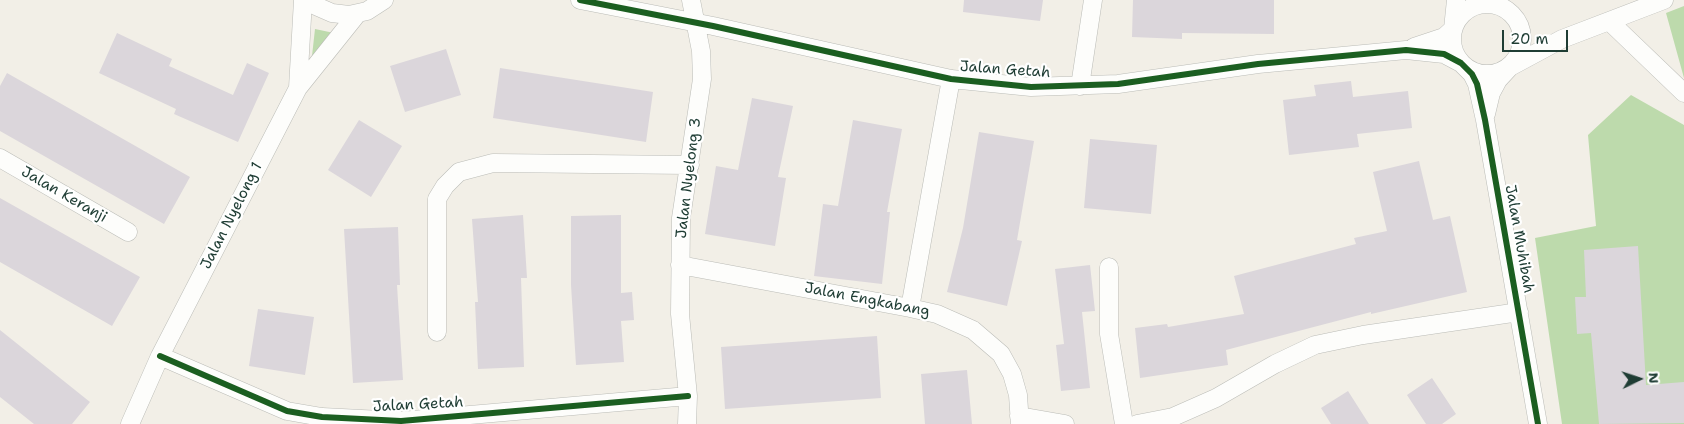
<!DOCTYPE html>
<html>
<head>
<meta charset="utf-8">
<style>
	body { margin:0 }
	#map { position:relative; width:1684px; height:424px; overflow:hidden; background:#f2efe7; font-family:"Shantell Sans",sans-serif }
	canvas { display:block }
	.north { position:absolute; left:1614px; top:354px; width:50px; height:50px; -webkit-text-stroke:4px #fff; paint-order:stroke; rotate:86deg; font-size:14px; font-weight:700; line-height:20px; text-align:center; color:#1f3d34 }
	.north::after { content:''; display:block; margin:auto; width:18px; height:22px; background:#1f3d34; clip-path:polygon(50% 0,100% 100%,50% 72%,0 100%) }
	.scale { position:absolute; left:1502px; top:30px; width:66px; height:22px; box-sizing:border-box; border:2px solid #1f3d34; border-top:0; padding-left:6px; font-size:15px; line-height:18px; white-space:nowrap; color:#1f3d34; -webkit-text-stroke:4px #fff; paint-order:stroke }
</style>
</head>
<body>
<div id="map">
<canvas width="1684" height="424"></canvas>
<div class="north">N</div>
<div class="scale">20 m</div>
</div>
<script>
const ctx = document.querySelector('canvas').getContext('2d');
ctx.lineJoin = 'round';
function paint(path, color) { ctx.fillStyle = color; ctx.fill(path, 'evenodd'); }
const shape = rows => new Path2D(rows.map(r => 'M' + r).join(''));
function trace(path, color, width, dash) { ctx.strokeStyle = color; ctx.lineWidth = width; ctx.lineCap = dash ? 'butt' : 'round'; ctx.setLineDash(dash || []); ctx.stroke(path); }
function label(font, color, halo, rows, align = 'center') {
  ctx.font = font + ' "Shantell Sans",sans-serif'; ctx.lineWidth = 4.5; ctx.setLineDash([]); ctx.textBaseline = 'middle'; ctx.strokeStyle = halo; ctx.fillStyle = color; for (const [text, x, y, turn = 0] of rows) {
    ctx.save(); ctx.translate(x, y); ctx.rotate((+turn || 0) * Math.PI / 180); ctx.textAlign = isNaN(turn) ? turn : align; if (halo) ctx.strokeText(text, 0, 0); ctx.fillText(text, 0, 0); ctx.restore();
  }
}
const green = shape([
	[1684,6,1684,78,1666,13],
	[315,29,334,33,311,65],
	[1631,95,1684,125,1684,424,1562,424,1535,238,1596,226,1588,135]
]);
const building = shape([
	[964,0,1043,0,1040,21,963,12],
	[1133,0,1274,0,1274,34,1182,33,1182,39,1132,37],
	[117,33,172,59,169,66,233,95,247,63,269,73,238,142,174,114,176,109,99,73],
	[446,49,461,95,405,112,390,66],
	[500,68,653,92,646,142,493,118],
	[7,73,190,177,164,224,0,131,0,86],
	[1351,81,1353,97,1408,91,1412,128,1357,134,1359,147,1289,155,1283,100,1316,96,1314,85],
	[752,98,793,106,778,177,786,178,775,246,705,234,716,166,738,170],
	[359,120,402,146,371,197,328,170],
	[853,120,902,129,887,212,890,212,882,284,814,276,823,204,838,206],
	[979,132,1034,141,1017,240,1022,241,1007,306,947,292,963,228],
	[1090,139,1157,145,1151,214,1084,208],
	[1419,161,1433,220,1450,216,1467,292,1371,314,1371,312,1226,350,1228,365,1140,378,1135,328,1167,324,1168,327,1244,314,1234,276,1356,244,1354,238,1387,231,1373,172],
	[0,198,140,277,112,326,0,262],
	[523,215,527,278,521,278,524,367,478,369,475,302,478,302,472,219],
	[621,215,621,293,632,292,634,320,621,321,624,362,576,365,571,285,571,216],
	[398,227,400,285,397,285,403,380,353,383,344,229],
	[1638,246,1646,385,1684,382,1684,423,1599,424,1591,333,1577,334,1575,297,1586,297,1584,250],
	[1090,265,1095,311,1082,312,1090,388,1061,391,1056,345,1064,344,1055,269],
	[258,309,314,317,305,375,249,366],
	[0,330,90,402,72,424,34,424,0,397],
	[877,336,881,398,725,409,721,347],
	[967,370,972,424,925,424,921,374],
	[1432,378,1456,414,1442,424,1426,424,1407,395],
	[1348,391,1369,424,1331,424,1321,408]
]);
const street = shape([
	[309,0,316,6,332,13,349,15,367,11,384,0],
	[580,0,713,26,951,79,1031,87,1118,84,1258,64,1406,50,1444,54,1461,63,1472,74,1477,84,1485,120,1538,424],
	'1452 39a35 35 0 1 1 70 0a35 35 0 1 1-70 0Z',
	[1609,21,1684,93],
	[1414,47,1444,37,1453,29,1456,0],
	[1080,86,1093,0],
	[298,88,358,13],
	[1486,114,1491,93,1498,80,1510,67,1562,39,1664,0],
	[0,158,128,232],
	[680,265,910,308,937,314,973,330,1001,354,1012,374,1018,395,1020,424],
	[1109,267,1109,334,1124,424],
	[910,308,951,79],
	[437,332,437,199,445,186,459,172,493,163,690,165],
	[160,356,287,411,322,417,401,421,688,396],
	[1019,416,1065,424],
	[130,424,160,356,298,88,303,0],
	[687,424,688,396,680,314,681,218,702,79,701,51,691,0],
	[1137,424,1173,417,1216,398,1275,364,1315,345,1363,335,1519,312]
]);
const cycleway = shape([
	[580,0,713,26,951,79,1031,87,1118,84,1258,64,1406,50,1444,54,1461,63,1472,74,1477,84,1485,120,1538,424],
	[160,356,287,411,322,417,401,421,688,396]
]);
const streetNames = [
	["Jalan Getah",1005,70,4],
	["Jalan Nyelong 3",689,178,-83],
	["Jalan Keranji",64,195,30],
	["Jalan Nyelong 1",232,216,-63],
	["Jalan Muhibah",1519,239,80],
	["Jalan Engkabang",867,300,11],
	["Jalan Getah",418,405,-3]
];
paint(green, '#bddaac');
paint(building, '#dbd6db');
trace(street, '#bbbcb7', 19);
trace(street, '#fdfdfb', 18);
trace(cycleway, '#1b5e20', 6);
label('15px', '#1f3d34', '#fff', streetNames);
</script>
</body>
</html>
